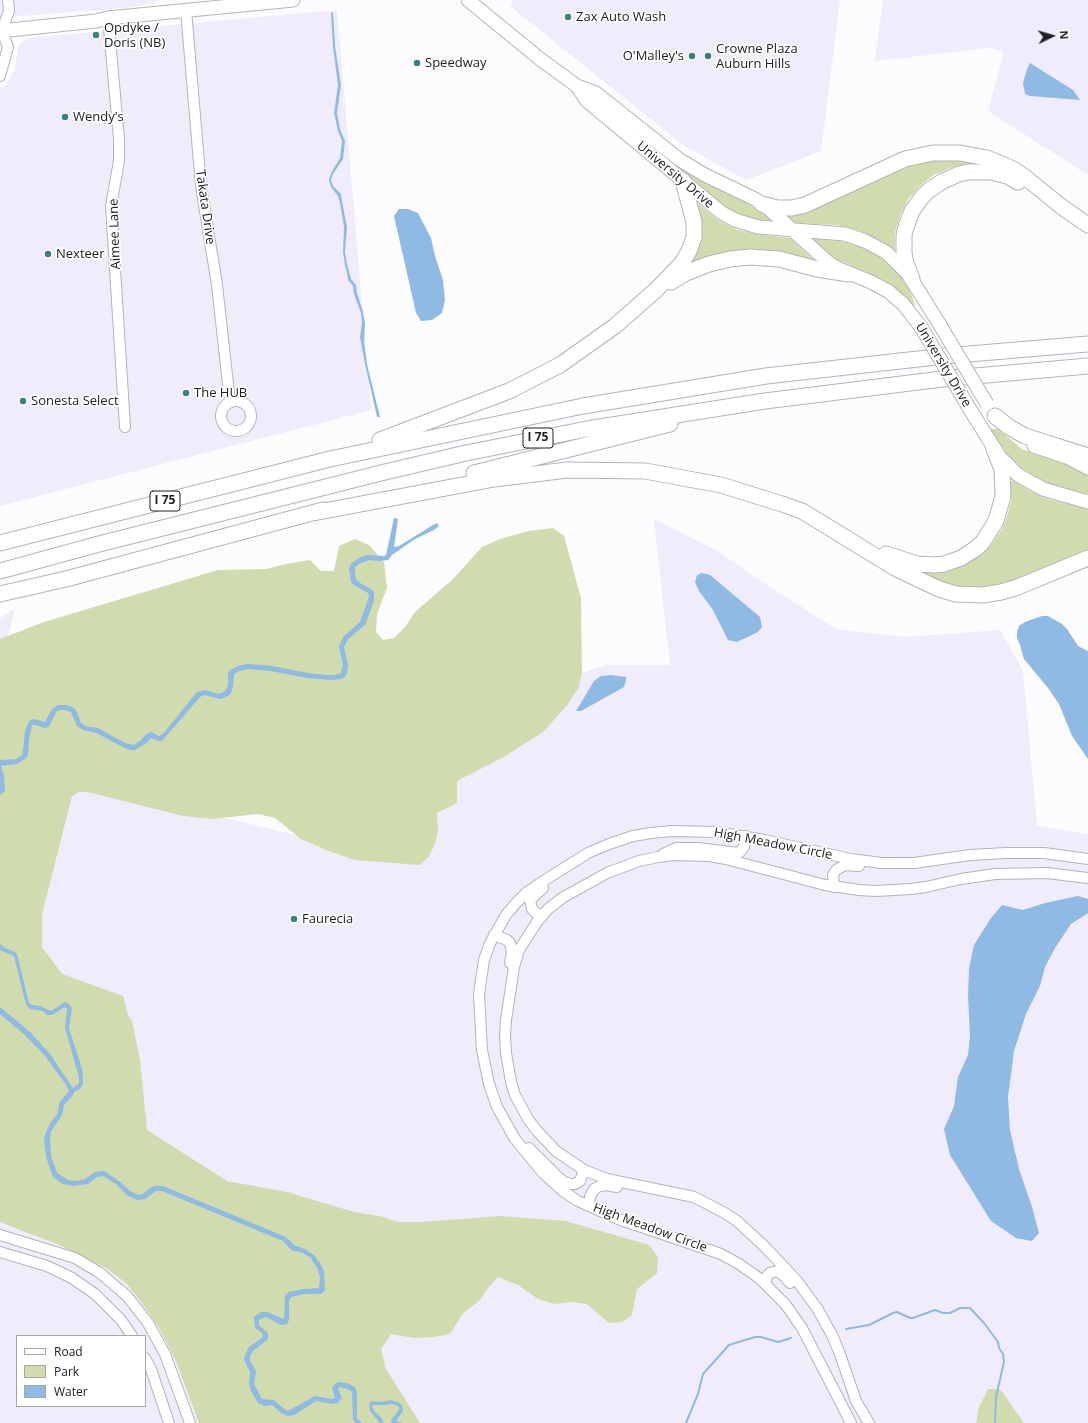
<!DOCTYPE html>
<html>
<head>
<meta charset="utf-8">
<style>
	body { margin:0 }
	#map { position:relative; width:1088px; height:1423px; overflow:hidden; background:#fcfbfe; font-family:"Open Sans",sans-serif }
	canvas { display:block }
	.legend { position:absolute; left:16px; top:1335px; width:130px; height:72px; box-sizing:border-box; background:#fff; border:1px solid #a6a6a7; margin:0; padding:5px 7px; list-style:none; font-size:12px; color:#212123 }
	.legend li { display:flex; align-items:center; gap:8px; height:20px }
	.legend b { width:20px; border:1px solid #a6a6a7 }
	.north { position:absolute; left:1032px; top:16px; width:40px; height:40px; -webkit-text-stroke:3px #fff; paint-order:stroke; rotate:85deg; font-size:11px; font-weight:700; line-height:16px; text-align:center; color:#212123 }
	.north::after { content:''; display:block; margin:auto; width:14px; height:18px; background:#212123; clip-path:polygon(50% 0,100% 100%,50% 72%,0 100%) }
</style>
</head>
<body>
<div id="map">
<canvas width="1088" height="1423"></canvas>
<ul class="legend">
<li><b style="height:5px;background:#fff"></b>Road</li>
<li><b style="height:11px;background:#d0dcad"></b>Park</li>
<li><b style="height:11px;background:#8ebae4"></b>Water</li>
</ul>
<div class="north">N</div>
</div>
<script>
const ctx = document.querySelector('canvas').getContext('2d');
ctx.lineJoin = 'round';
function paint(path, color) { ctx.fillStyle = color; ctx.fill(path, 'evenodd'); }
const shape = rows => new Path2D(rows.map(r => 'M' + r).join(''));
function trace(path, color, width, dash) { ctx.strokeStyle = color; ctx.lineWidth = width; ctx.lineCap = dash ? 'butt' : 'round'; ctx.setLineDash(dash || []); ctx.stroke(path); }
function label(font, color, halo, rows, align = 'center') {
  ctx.font = font + ' "Open Sans",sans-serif'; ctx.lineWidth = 3.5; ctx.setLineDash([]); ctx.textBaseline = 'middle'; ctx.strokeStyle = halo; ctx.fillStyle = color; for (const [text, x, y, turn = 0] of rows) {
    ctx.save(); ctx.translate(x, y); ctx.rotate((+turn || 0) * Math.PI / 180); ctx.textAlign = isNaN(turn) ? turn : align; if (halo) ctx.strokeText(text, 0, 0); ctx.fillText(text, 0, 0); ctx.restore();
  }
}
const built = shape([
	[0,0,158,0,141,6,112,9,46,14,0,18],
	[513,0,840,0,821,151,746,180,683,145,510,6],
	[883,0,1088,0,1088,175,988,111,1004,52,990,48,875,61],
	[337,10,371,410,0,506,0,86,2,88,7,83,14,71,19,45,25,40,29,38],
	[109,195,113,317,106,216],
	[654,519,717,551,770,587,838,630,908,637,1000,630,1023,671,1037,826,1088,834,1088,1423,0,1423,0,835,71,781,420,865,438,830,437,813,457,803,457,781,502,758,579,687,582,673,607,665,670,665],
	[17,1336,145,1336,145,1406,17,1406],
	[15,609,0,667,0,618]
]);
const green = shape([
	[590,96,739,199,762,212,774,222,763,222,745,218,725,208],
	[938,157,978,162,949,168,934,175,921,185,909,198,901,214,895,232,895,252,881,241,860,231,838,225,795,223,785,213,903,164],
	[696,202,718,220,736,229,756,234,790,238,817,263,689,266],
	[811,238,847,242,861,247,876,254,890,265,901,276,910,290,915,305,914,306,895,288,882,279,836,259,823,250],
	[990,429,998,429,1022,449,1076,468,1088,476,1088,494,1053,486,1027,473,1008,455],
	[1013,480,1027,489,1045,498,1088,509,1088,551,1008,584,974,589,949,586,925,576,926,573,950,570,968,563,984,552,991,545,1002,529,1006,520,1011,501,1011,482],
	[553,528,564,536,581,598,582,673,579,687,568,704,543,732,502,758,457,781,457,803,437,813,438,830,435,844,429,856,420,865,355,860,331,852,301,839,275,818,258,814,213,819,183,816,88,792,79,792,72,796,42,914,42,947,62,974,123,996,128,1015,132,1021,140,1060,147,1130,227,1181,287,1192,354,1212,384,1217,397,1222,422,1222,500,1216,566,1221,649,1245,658,1257,657,1273,637,1289,632,1315,622,1322,609,1323,587,1304,571,1302,554,1304,538,1299,518,1285,498,1277,488,1288,479,1301,463,1313,450,1334,434,1337,414,1338,391,1334,381,1349,386,1369,420,1423,199,1423,176,1361,159,1328,142,1303,126,1283,106,1268,59,1245,0,1222,0,639,44,622,218,570,266,569,286,564,310,560,321,571,334,571,339,546,355,539,369,545,384,562,387,588,377,614,376,632,383,640,394,638,405,627,415,612,452,580,482,547,500,539,529,531],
	[988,1389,998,1389,1001,1390,1024,1423,976,1423,979,1407]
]);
const water = shape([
	[333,12,335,46,341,85,337,113,340,129,345,141,343,159,333,174,331,180,333,186,341,194,342,202,347,227,345,252,347,264,351,279,356,285,357,293,363,312,365,323,364,342,367,364,380,417,377,417,365,364,360,337,362,323,361,313,354,294,353,286,348,280,347,273,345,265,343,252,344,227,340,203,338,196,331,187,329,180,331,173,340,158,342,141,338,131,334,113,338,85,333,47,331,13],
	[1030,63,1073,90,1080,100,1030,96,1025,94,1023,83,1027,69],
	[399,209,408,209,418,213,431,238,435,256,443,280,445,300,442,313,432,320,421,321,416,313,394,216],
	[394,518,398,519,394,547,399,546,433,525,437,523,439,526,434,530,415,539,392,555,388,560,379,561,369,560,359,564,355,567,355,572,356,579,360,583,371,589,374,592,374,601,365,625,348,639,344,647,348,665,347,673,345,677,341,679,331,680,307,678,271,671,248,669,239,671,234,674,233,687,231,693,228,696,220,699,204,695,200,697,162,741,158,741,151,738,145,744,135,750,130,750,123,747,96,733,83,730,77,726,71,712,65,710,60,710,56,712,49,727,44,728,36,725,32,725,29,740,28,755,25,759,17,764,1,766,4,776,5,789,4,792,0,795,0,760,16,759,22,755,23,751,25,731,29,721,33,719,45,722,52,709,58,705,66,705,74,708,77,712,81,723,85,726,98,728,125,743,134,745,141,740,146,734,151,732,159,736,163,734,197,692,205,690,219,694,225,691,228,686,228,674,230,670,238,666,248,664,272,666,308,673,326,675,335,675,341,673,343,665,339,646,344,636,360,622,369,597,368,593,354,585,351,582,349,568,351,564,356,560,363,556,368,555,384,556,386,555],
	[702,573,710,575,760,617,762,627,758,632,737,642,728,640,713,610,699,591,695,582,697,575],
	[1042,616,1048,616,1062,624,1067,629,1078,646,1088,651,1088,759,1072,736,1059,704,1048,688,1024,659,1020,645,1017,638,1017,632,1019,626,1025,622],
	[611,675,626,677,626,680,624,687,581,711,576,711,594,681,601,676],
	[1078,896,1088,899,1088,913,1071,924,1055,948,1045,967,1040,986,1026,1014,1014,1051,1008,1097,1010,1130,1019,1169,1032,1207,1039,1233,1032,1241,1016,1238,991,1221,950,1155,944,1129,954,1106,958,1077,968,1055,970,1036,968,995,969,968,974,945,991,918,1002,905,1023,910,1045,903],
	[0,944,5,948,15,952,17,954,29,1003,32,1005,40,1006,51,1011,65,1002,69,1004,72,1008,69,1028,82,1069,83,1077,83,1084,80,1089,74,1092,73,1095,64,1105,62,1115,51,1131,50,1139,51,1156,57,1173,68,1180,77,1181,85,1179,95,1172,104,1171,119,1181,130,1191,138,1195,143,1194,150,1188,154,1186,163,1186,286,1237,294,1245,305,1249,314,1255,322,1266,324,1272,325,1291,321,1294,304,1294,291,1297,289,1301,289,1320,287,1324,281,1325,266,1317,259,1320,259,1325,268,1333,268,1339,253,1351,250,1356,250,1361,256,1371,254,1384,262,1399,274,1400,284,1409,288,1411,315,1396,332,1399,335,1398,332,1388,334,1385,338,1382,347,1383,355,1387,357,1392,357,1418,362,1423,356,1423,353,1420,352,1393,351,1391,345,1388,340,1387,338,1389,342,1398,338,1403,332,1404,316,1401,294,1415,288,1416,281,1413,272,1405,265,1406,258,1403,251,1391,249,1384,250,1372,246,1364,244,1359,245,1355,249,1347,263,1337,262,1333,255,1328,254,1317,261,1312,267,1312,284,1319,285,1296,289,1292,303,1289,319,1288,320,1277,317,1268,311,1258,303,1253,291,1250,283,1241,162,1191,156,1191,145,1199,137,1200,127,1195,116,1184,103,1176,97,1177,88,1184,73,1186,63,1184,53,1177,46,1157,44,1138,49,1125,58,1113,59,1103,69,1091,66,1085,46,1057,26,1036,0,1014,0,1007,30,1032,50,1054,73,1088,79,1083,79,1077,65,1028,67,1009,65,1007,52,1015,47,1015,43,1011,30,1009,26,1005,14,956,0,950],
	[390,1400,398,1402,402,1405,403,1411,396,1421,402,1423,392,1423,391,1420,399,1410,399,1407,396,1405,390,1404,383,1405,372,1405,374,1411,380,1416,384,1423,380,1423,370,1411,369,1403,372,1401,382,1402]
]);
const stream = shape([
	[846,1329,869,1325,893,1313,897,1312,910,1318,913,1318,935,1310,943,1313,950,1313,960,1308,970,1308,984,1323,998,1342,999,1348,1003,1354,1004,1362,996,1397,995,1423],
	[686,1423,698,1394,703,1374,729,1345,755,1337,761,1337,778,1342,791,1338]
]);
const minor = shape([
	[186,10,201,186,217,285,230,402],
	[108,18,119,139,119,161,111,206,125,427],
	[0,26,8,47,0,76],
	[2,30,9,11,8,0],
	'221 416a15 15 0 1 1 30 0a15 15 0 1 1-30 0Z',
	[663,854,676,848,698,848,739,853,744,847,745,836],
	[834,887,833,875,836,870,845,865,859,866],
	[543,915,537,914,532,909,530,900,543,888],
	[494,935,507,940,510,943,512,952,510,963],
	[529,1148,556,1175,564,1182,571,1184,575,1184,580,1181,584,1170],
	[589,1205,590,1197,594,1189,600,1186,606,1185,617,1187],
	[0,1235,75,1258,100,1273,127,1296,148,1323,165,1354,190,1423],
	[0,1252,47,1266,72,1278,95,1294,121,1320,132,1336],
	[765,1284,767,1276,770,1273,777,1271,783,1275,790,1283],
	[145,1358,151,1369,169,1423],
	[851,1423,802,1328,786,1305,759,1278,739,1264,721,1254,618,1219,578,1201,563,1191,543,1173,515,1139,497,1107,489,1084,482,1050,479,994,484,960,490,943,506,915,517,902,526,893,545,880,588,853,609,844,633,836,651,833,672,831,717,832,764,840,851,859,881,863,914,863,970,855,1006,853,1044,853,1088,859],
	[869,1423,856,1401,840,1354,833,1337,817,1308,797,1281,785,1268,763,1245,737,1221,723,1212,694,1197,607,1179,584,1170,556,1151,537,1131,528,1119,515,1095,511,1082,506,1053,505,1035,506,1020,514,967,519,950,537,922,548,909,562,898,607,873,639,861,658,857,674,855,709,856,726,859,825,885,859,890,876,891,911,889,926,887,961,879,995,874,1047,873,1088,878]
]);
const major = shape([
	[468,0,540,59,577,86,596,93,680,160,705,175,755,199,769,209,829,263,839,269,871,282,888,291,903,304,921,327],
	[0,31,96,21,108,18,293,0],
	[577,86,587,101,722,213,735,220,758,227,845,234,865,241,886,252,908,274,940,325],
	[968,406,999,456,1018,475,1043,489,1088,502],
	[1034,446,1067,457,1088,468]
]);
const highway = shape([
	[762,204,777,208,792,208,805,205,905,159,933,153,960,153,987,158,1013,169,1026,178,1062,207,1088,225],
	[912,279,906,263,904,254,904,235,906,227,912,211,922,197,928,191,943,181,959,174,968,172,991,172,1007,176,1018,182],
	[671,282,686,273,709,264,730,259,750,257,779,259,817,269,849,274],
	[995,416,1009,427,1025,436,1088,456],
	[380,440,509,391,560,365,615,326,656,290,682,263,689,251,694,237,694,222,683,181],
	[474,473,670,424],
	[313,513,494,479,567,470,645,471,721,485,782,504,802,511,895,568,939,589,956,594,983,595,1001,592,1018,587,1088,558],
	[0,543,330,459,583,406,766,376,945,356,1088,344],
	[886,554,917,564,935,565,944,564,961,558,975,549,982,543,996,521,1003,496,1002,469,994,449],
	[0,571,99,544,385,472,466,453,587,429,765,401,942,379,1088,366],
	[0,594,66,579,323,510]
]);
const majorBridge = shape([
	[940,325,987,404],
	[921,327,968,406]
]);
const markers = [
	[568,17,4,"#398187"],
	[96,35,4,"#398187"],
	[692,56,4,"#398187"],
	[708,56,4,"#398187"],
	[417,63,4,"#398187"],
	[65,117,4,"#398187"],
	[48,254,4,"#398187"],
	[186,393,4,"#398187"],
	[23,401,4,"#398187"],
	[294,919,4,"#398187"]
];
const shields = [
	[538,438,30],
	[165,501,30]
];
const shieldNames = [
	["I 75",538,438],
	["I 75",165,501]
];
const poiNames = [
	["Zax Auto Wash",576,17],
	["Opdyke /",104,28],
	["Doris (NB)",104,43],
	["Crowne Plaza",716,49],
	["Auburn Hills",716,64],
	["O'Malley's",684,56,"right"],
	["Speedway",425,63],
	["Wendy's",73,117],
	["Nexteer",56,254],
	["The HUB",194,393],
	["Sonesta Select",31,401],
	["Faurecia",302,919]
];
const streetNames = [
	["University Drive",675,175,40],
	["Takata Drive",205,207,82],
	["Aimee Lane",115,234,-92],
	["University Drive",943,365,59],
	["High Meadow Circle",773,844,11],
	["High Meadow Circle",650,1228,20]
];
paint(built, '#f0ecfb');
paint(green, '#d0dcad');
paint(water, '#8ebae4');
trace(stream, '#8ebae4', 2);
trace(minor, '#b5b3ba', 12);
trace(major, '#b5b3ba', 15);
trace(highway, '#b5b3ba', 17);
trace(minor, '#fff', 10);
trace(major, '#fff', 13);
trace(highway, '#fff', 15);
trace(majorBridge, '#b5b3ba', 15, []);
trace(majorBridge, '#fff', 13);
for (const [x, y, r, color] of markers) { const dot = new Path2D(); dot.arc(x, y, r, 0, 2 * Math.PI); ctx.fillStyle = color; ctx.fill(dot); trace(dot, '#fff', 1.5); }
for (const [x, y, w] of shields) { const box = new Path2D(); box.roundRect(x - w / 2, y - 10, w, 20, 3); ctx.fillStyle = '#fff'; ctx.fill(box); trace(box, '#212123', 1); }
label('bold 12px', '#212123', null, shieldNames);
label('13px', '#212123', '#fff', poiNames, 'left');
label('13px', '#212123', '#fff', streetNames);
</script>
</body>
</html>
